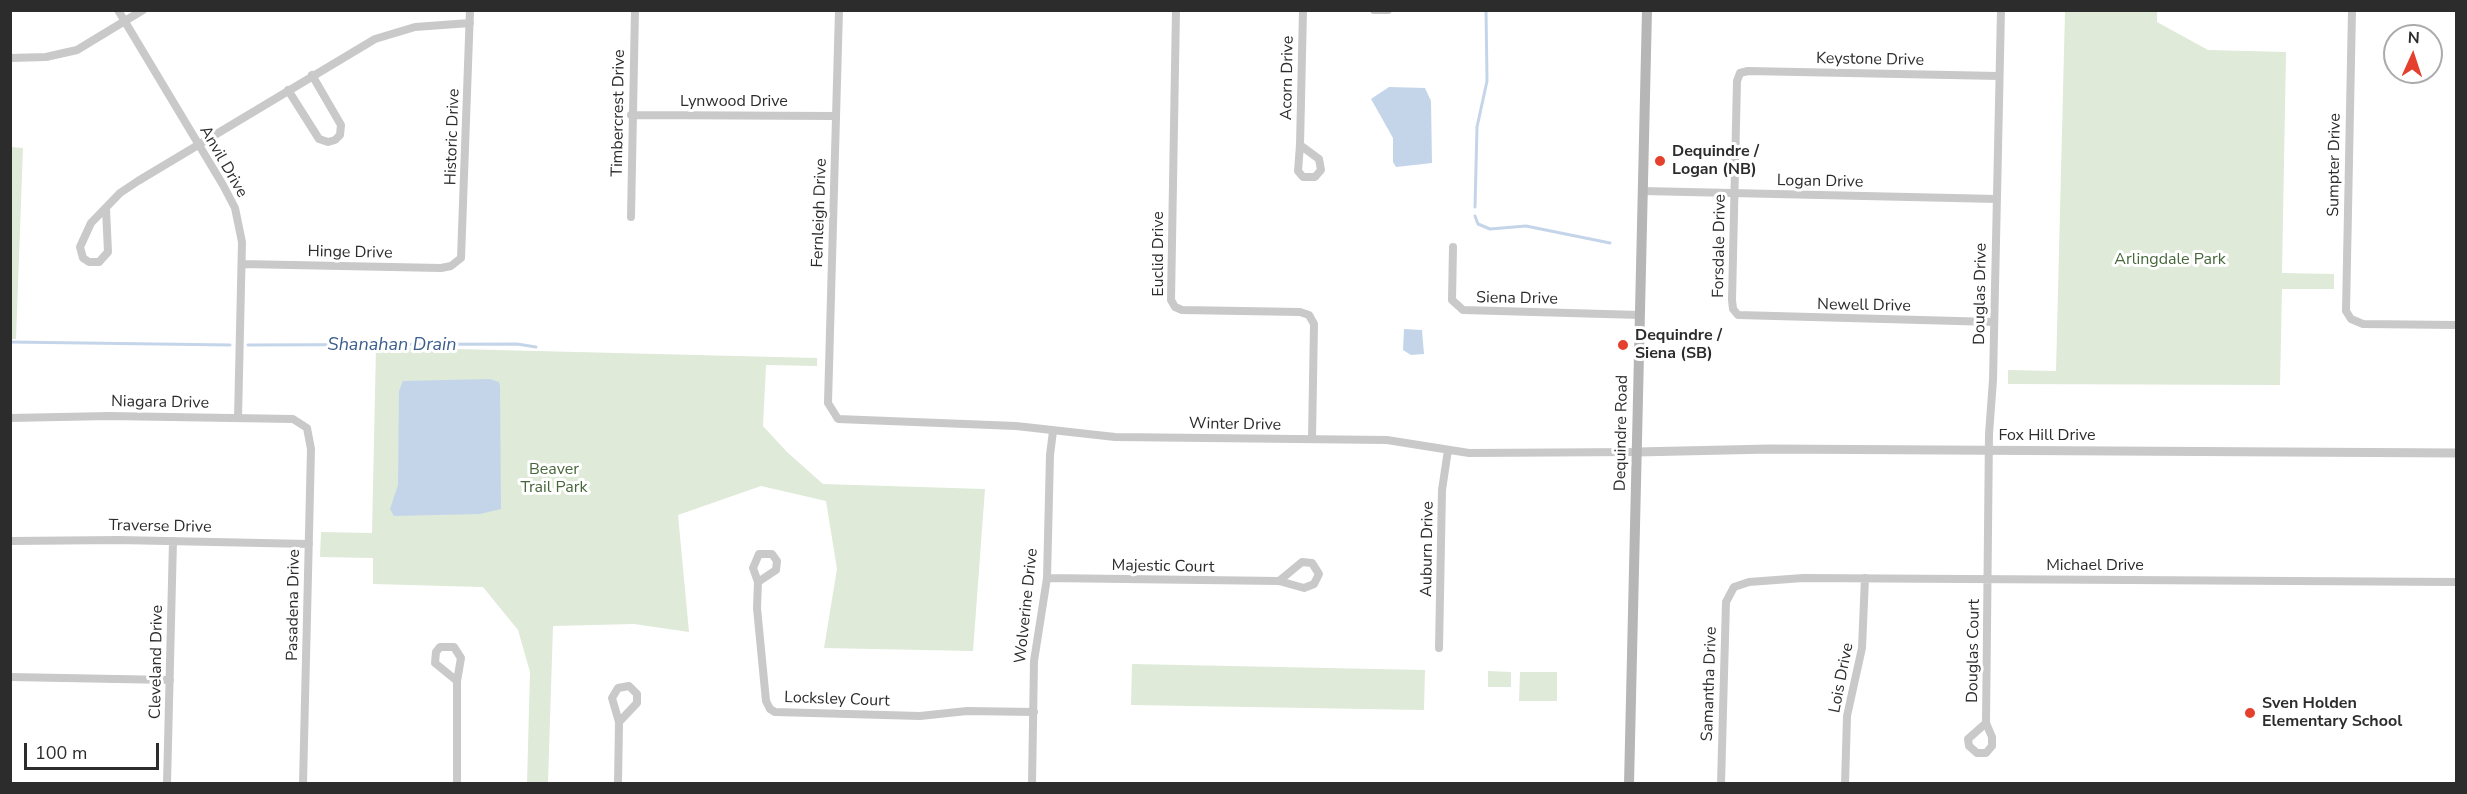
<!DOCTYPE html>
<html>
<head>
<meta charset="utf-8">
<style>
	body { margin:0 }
	#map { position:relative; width:2467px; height:794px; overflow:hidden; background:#fff; font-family:"Nunito Sans",sans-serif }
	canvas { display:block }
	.frame { position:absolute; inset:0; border:12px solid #2c2c2c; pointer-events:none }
	.north { position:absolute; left:2383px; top:24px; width:60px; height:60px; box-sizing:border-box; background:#fff; border:2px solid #ababab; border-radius:50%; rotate:3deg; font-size:16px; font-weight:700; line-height:24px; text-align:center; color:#2c2c2c }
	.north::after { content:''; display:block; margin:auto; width:21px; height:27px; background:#e4402d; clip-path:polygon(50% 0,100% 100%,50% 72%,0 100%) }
	.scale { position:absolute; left:24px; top:743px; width:135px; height:27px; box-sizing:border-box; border:3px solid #2c2c2c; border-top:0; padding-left:8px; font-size:18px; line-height:21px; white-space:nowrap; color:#2c2c2c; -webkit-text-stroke:4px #fff; paint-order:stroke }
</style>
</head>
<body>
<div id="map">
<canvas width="2467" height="794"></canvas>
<div class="frame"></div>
<div class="north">N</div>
<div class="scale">100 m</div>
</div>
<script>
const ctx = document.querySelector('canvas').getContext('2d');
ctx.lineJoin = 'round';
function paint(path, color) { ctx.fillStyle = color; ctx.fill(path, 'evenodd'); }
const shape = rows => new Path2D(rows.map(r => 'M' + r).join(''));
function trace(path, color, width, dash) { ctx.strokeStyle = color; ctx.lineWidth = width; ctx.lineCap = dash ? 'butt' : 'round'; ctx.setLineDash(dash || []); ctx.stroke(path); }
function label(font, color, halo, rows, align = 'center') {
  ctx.font = font + ' "Nunito Sans",sans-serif'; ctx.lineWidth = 6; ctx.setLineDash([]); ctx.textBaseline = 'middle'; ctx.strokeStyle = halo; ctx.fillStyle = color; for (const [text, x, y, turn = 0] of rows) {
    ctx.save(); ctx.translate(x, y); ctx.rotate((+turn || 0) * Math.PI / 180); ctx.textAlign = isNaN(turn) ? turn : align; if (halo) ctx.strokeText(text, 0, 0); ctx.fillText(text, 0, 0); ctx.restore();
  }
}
const green = shape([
	[2065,11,2157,11,2157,22,2208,50,2286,52,2282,273,2334,274,2334,289,2282,289,2280,385,2008,384,2008,370,2056,371],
	[11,147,23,148,16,339,10,339],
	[376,347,817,358,817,366,766,365,763,426,787,452,823,484,985,489,973,651,824,648,837,569,826,501,761,486,678,515,689,632,634,624,553,626,548,783,527,783,530,672,518,630,483,587,373,584,373,558,320,557,321,532,372,533],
	[1132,664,1425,670,1424,710,1131,705],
	[1488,671,1511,672,1511,687,1488,687],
	[1520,672,1557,672,1557,701,1519,701]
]);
const water = shape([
	[1389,87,1425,88,1431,101,1432,163,1396,167,1393,162,1393,138,1371,99],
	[1404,329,1422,330,1424,354,1411,355,1403,350],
	[490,379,499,382,500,386,501,509,480,514,394,516,390,509,398,485,399,391,403,381]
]);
const stream = shape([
	[1475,207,1477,127,1487,81,1486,10],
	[1475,216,1478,224,1490,229,1526,226,1610,243],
	[10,342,230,345],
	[248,345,517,344,536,347]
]);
const minor = shape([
	[118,10,223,185,235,208,242,242,238,418],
	[839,10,828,403,838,419,1016,426,1115,437,1387,440,1469,453,1637,452],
	[1176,10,1171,300,1175,307,1182,310,1300,312,1309,315,1314,324,1312,439],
	[1374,10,1388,10],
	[2352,10,2346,311,2351,319,2363,324,2456,325],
	[10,58,46,57,77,50,143,10],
	[288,90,319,139,328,142,335,140,340,135,341,125,312,75],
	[631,115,836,116],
	[1300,145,1303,10],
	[1300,145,1319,159,1321,170,1315,177,1303,177,1298,171,1300,145],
	[1643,191,1997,199],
	[106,209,108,252,99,262,89,262,83,258,80,247,91,223,120,193,138,181,375,39,415,27,470,23],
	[631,217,635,10],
	[1453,247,1452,300,1463,310,1640,315],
	[242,264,441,268,451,266,461,258,470,10],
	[1994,322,1738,315,1733,309,1732,300,1737,81,1740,73,1748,71,1999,76],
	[10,418,109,416,293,419,307,428,311,449,303,784],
	[10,541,119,540,309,544],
	[1047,578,1279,581,1304,588,1314,584,1319,574,1312,563,1302,562,1279,581],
	[758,582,776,570,777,561,772,554,759,554,753,568,758,582,757,608,766,701,770,709,775,712,920,716,967,711,1034,712],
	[1439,648,1442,490,1448,450],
	[10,677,170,680],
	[457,681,435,663,436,652,440,647,454,647,461,658,457,681,457,784],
	[1986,723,1992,737,1992,746,1986,753,1977,753,1969,746,1968,739,1986,723,1989,434,1993,380,2001,10],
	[167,784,173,541],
	[618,784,619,722,612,698,618,688,629,686,637,694,637,703,619,722],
	[1032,784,1034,661,1047,578,1050,455,1053,431],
	[1721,784,1726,602,1734,587,1749,582,1803,578,2456,582],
	[1845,784,1847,716,1862,648,1865,578]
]);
const tertiary = shape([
	[1637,452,1770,449,2456,453]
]);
const secondary = shape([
	[1629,784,1647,10]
]);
const markers = [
	[1660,161,6,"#e4402d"],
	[1623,345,6,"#e4402d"],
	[2250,713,6,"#e4402d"]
];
const streetNames = [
	["Keystone Drive",1870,60,1],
	["Acorn Drive",1288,78,-89],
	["Lynwood Drive",734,102],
	["Timbercrest Drive",619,113,-89],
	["Historic Drive",453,137,-88],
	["Anvil Drive",223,162,60],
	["Sumpter Drive",2335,165,-89],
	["Logan Drive",1820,182,1],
	["Fernleigh Drive",820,213,-88],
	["Forsdale Drive",1720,246,-89],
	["Hinge Drive",350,253,1],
	["Euclid Drive",1159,254,-90],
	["Douglas Drive",1981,294,-89],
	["Siena Drive",1517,299,1],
	["Newell Drive",1864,306,1],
	["Niagara Drive",160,403,1],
	["Winter Drive",1235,425,1],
	["Dequindre Road",1622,433,-89],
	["Fox Hill Drive",2047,436],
	["Traverse Drive",160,527,1],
	["Auburn Drive",1428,549,-89],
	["Michael Drive",2095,566],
	["Majestic Court",1163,567,1],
	["Pasadena Drive",294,605,-89],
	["Wolverine Drive",1027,606,-84],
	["Douglas Court",1974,651,-89],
	["Cleveland Drive",157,662,-89],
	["Lois Drive",1842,678,-79],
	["Samantha Drive",1710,684,-88],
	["Locksley Court",837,700,2]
];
const poiNames = [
	["Dequindre /",1672,152],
	["Logan (NB)",1672,170],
	["Dequindre /",1635,336],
	["Siena (SB)",1635,354],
	["Sven Holden",2262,704],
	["Elementary School",2262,722]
];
const parkNames = [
	["Arlingdale Park",2170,260],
	["Beaver",554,470],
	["Trail Park",554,488]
];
const waterNames = [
	["Shanahan Drain",392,346]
];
paint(green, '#dfead9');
paint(water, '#c4d5ea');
trace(stream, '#c4d5ea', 3);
trace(minor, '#c9c9c9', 8);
trace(tertiary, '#c9c9c9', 9);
trace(secondary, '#b6b6b6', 10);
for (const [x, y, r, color] of markers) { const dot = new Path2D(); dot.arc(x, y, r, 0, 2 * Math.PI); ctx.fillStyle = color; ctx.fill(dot); trace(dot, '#fff', 2); }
label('16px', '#2c2c2c', '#fff', streetNames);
label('bold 16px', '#2c2c2c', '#fff', poiNames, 'left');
label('16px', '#47673a', '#fff', parkNames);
label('italic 18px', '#3b5e8d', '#fff', waterNames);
</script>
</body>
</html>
